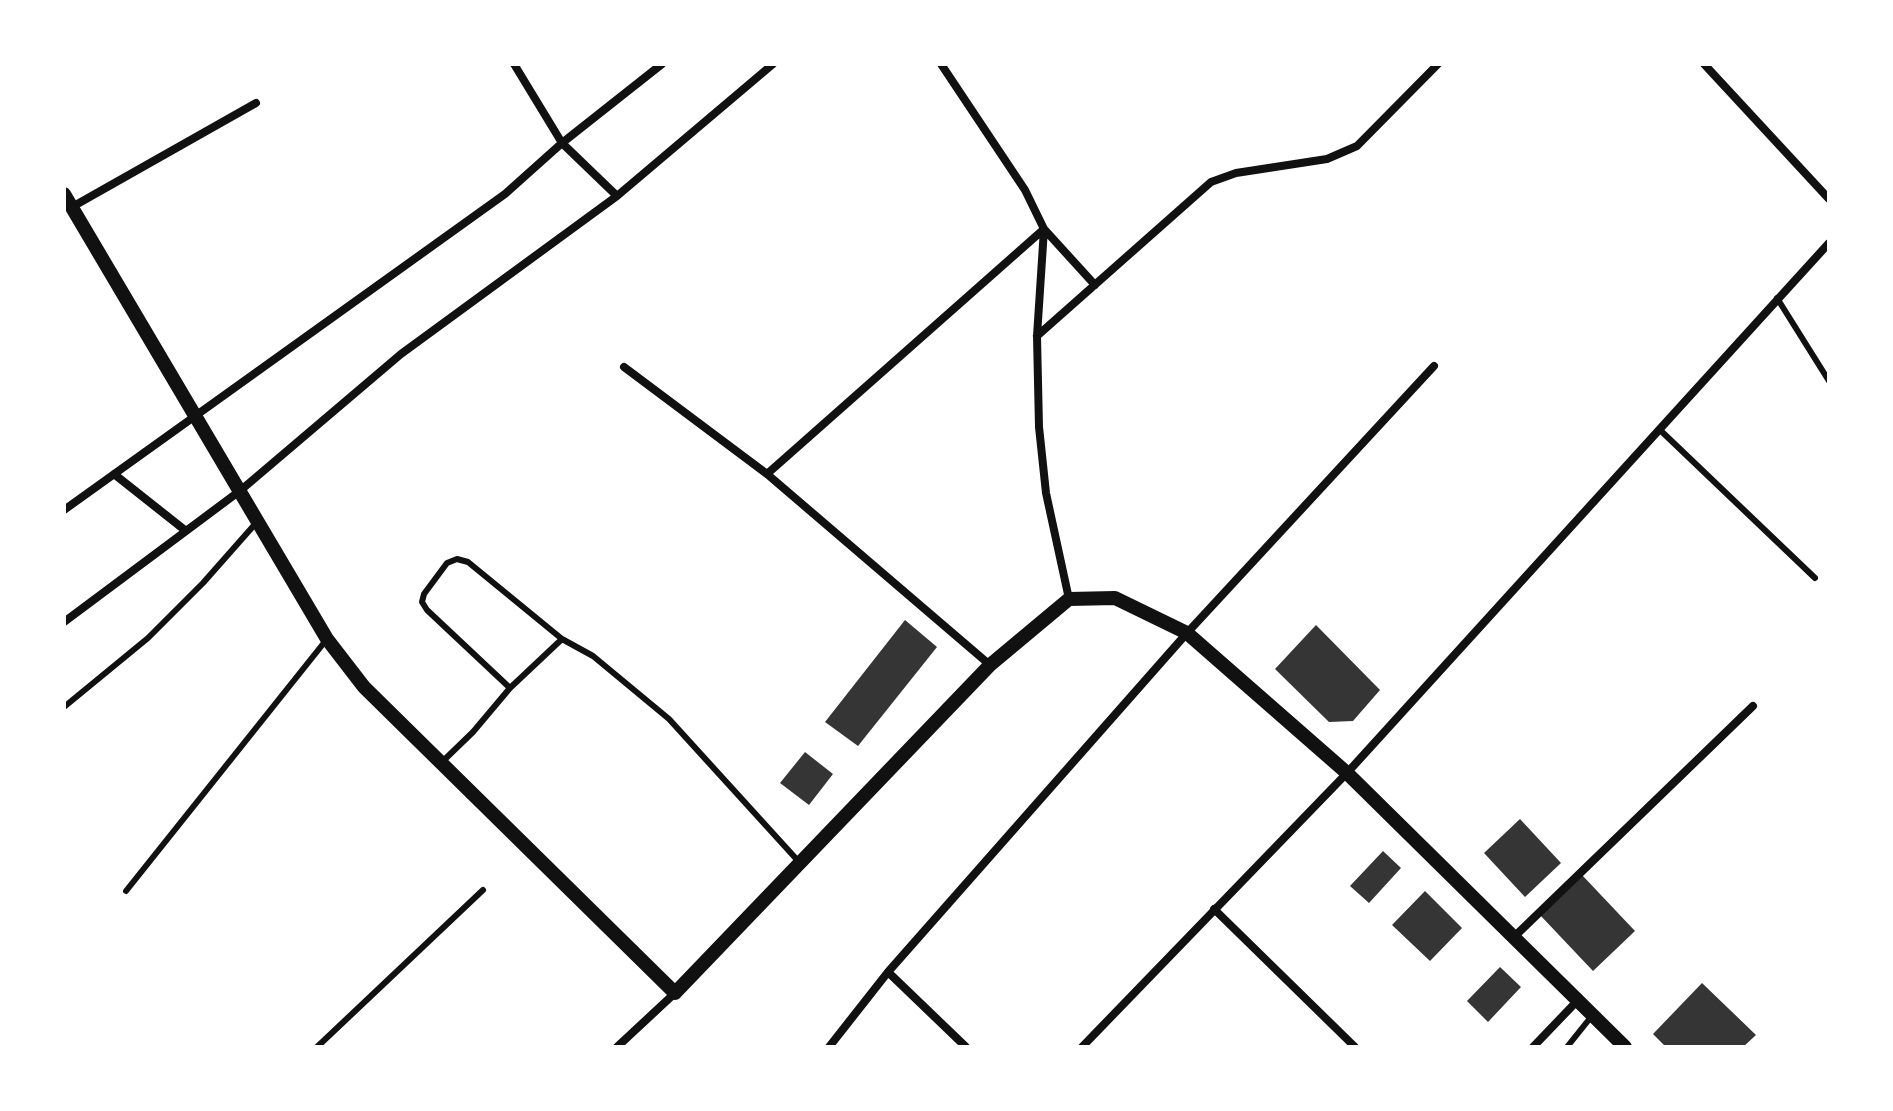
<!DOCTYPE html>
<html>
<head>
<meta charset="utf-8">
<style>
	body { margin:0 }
	#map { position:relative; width:1893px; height:1111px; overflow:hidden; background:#fff; font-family:Georgia,serif }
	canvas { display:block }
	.frame { position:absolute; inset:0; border:66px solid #fff; pointer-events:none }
</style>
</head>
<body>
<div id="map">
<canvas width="1893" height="1111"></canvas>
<div class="frame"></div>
</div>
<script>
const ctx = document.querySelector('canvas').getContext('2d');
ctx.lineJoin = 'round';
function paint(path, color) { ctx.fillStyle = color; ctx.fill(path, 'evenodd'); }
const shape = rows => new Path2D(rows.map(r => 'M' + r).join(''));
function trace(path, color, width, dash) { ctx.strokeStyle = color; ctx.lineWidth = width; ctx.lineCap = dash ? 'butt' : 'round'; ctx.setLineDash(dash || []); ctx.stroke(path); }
const building = shape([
	[905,620,937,647,858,746,825,722],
	[1316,625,1380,690,1353,721,1329,722,1275,669],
	[805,752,833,774,809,805,780,783],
	[1520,819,1561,863,1525,897,1484,853],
	[1383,851,1401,868,1369,903,1350,886],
	[1582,875,1635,931,1593,971,1540,915],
	[1425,891,1462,928,1430,961,1392,925],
	[1500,967,1521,987,1488,1022,1467,1001],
	[1702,983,1756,1035,1743,1047,1666,1047,1653,1034]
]);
const service = shape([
	[1777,298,1829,381],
	[1659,429,1815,578],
	[510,688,427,610,422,602,424,594,447,563,457,559,468,562,562,639],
	[64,707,148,638,203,583,256,523],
	[442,762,473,732,510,688,562,639,593,656,669,719,800,863],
	[126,891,327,639],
	[317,1047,483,890],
	[1567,1047,1591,1017]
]);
const minor = shape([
	[514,64,562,143,617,196],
	[941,64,1025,190,1044,229,1037,336,1039,427,1046,493,1069,599],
	[1704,64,1829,199],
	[72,207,256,103],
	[1037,336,1211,182,1236,173,1327,159,1357,146,1438,64],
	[624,367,767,474,990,665],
	[114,474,186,531],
	[767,474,1044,229,1095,285],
	[64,510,505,194,562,143,662,64],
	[64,622,241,490,401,354,617,196,773,64],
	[1214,909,1355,1047],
	[1515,936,1753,706],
	[888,972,966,1047],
	[617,1047,675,993],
	[829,1047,888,972,1187,633,1434,366],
	[1082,1047,1347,773,1829,243],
	[1533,1047,1579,999]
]);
const tertiary = shape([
	[64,194,327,639,364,687,675,993,990,665,1069,599,1115,598,1187,633,1347,773,1625,1047]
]);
paint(building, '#353535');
trace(service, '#111', 6);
trace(minor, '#111', 8);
trace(tertiary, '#111', 14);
</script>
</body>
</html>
